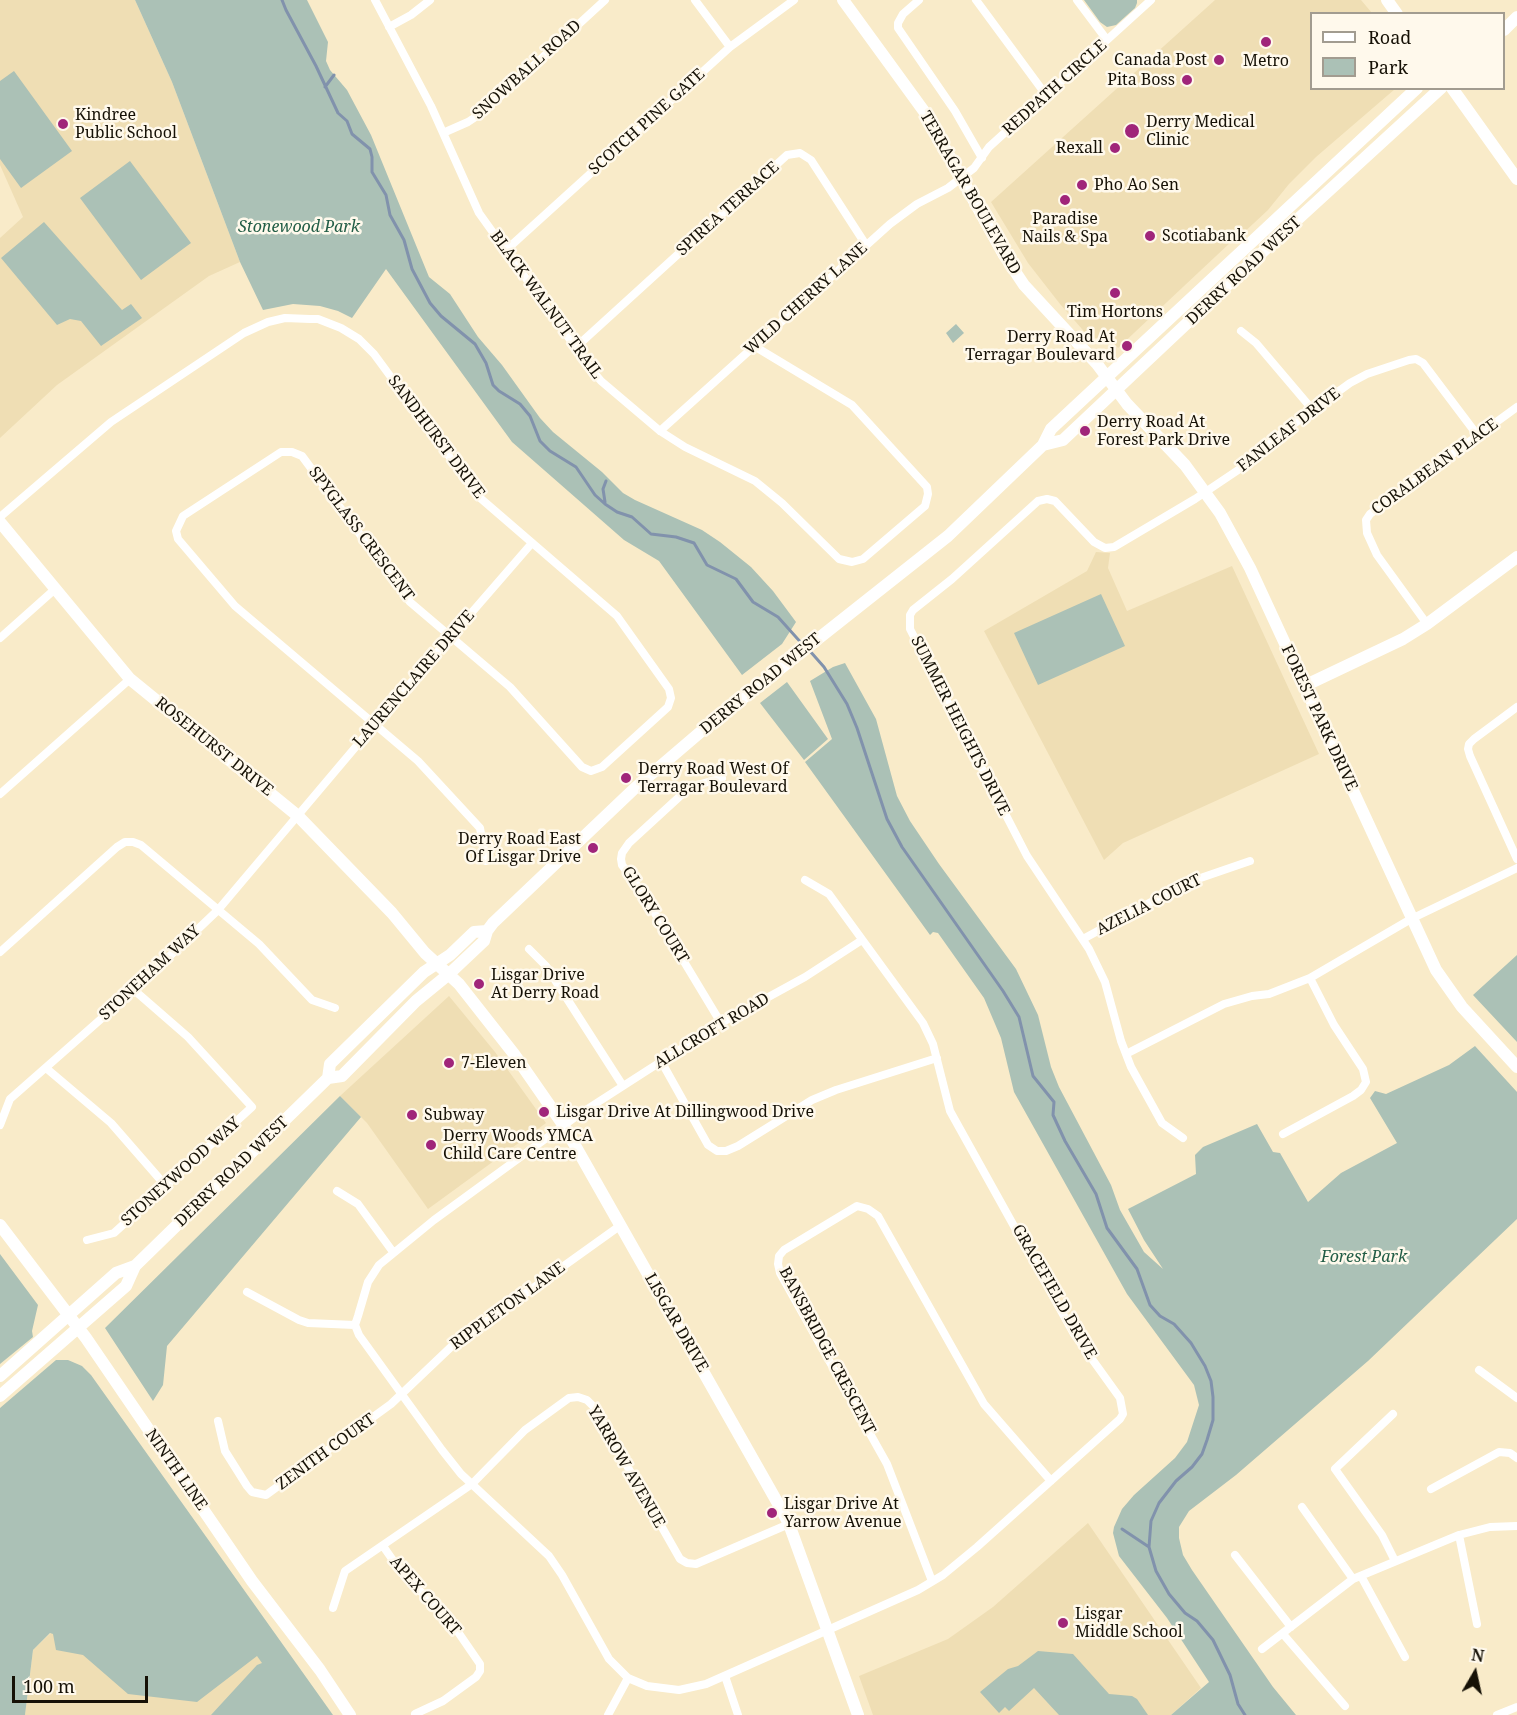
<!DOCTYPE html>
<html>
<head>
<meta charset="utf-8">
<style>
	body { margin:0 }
	#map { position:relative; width:1517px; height:1715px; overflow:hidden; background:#f9ebc9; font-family:"Noto Serif",serif }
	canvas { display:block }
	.legend { position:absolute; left:1310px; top:12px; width:195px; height:78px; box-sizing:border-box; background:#fff9ec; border:2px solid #a29c90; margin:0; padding:8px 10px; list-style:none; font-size:18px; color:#161106 }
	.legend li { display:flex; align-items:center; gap:12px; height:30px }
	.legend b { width:30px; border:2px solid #a29c90 }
	.north { position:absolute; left:1445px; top:1643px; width:60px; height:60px; -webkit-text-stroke:4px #fff9ec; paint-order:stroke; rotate:9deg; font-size:16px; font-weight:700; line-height:24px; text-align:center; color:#161106 }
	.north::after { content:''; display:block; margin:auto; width:21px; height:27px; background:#161106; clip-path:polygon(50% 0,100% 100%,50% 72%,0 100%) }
	.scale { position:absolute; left:12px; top:1676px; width:136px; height:27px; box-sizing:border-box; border:3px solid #161106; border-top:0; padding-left:8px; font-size:18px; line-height:21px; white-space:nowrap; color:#161106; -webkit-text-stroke:4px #fff9ec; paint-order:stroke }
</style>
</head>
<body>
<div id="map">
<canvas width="1517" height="1715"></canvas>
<ul class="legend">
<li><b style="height:8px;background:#fff"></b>Road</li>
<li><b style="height:16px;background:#abc1b6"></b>Park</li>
</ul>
<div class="north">N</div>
<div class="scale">100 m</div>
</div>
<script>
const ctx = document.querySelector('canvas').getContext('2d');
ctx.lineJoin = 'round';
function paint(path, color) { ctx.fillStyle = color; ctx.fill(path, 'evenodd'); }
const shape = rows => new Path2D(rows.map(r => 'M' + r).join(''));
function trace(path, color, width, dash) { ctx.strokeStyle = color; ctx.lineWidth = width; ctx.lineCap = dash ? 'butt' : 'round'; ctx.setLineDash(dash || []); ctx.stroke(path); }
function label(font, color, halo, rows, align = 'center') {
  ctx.font = font + ' "Noto Serif",serif'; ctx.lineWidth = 5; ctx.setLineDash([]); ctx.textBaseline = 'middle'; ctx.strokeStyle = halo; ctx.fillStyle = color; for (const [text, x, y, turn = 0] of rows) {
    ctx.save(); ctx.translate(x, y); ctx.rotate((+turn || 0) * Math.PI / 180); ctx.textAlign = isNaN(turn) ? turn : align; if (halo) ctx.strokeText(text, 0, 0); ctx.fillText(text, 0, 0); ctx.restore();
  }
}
const built = shape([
	[0,0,135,0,172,82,240,262,209,276,57,385,0,438,0,238,23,217,0,165],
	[1215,0,1361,0,1372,13,1312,14,1312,88,1395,89,1316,157,1289,184,1268,210,1239,237,1232,241,1118,348,1111,340,1089,337,1060,304,1028,263,991,202],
	[1096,552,1110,553,1108,568,1127,611,1232,566,1319,754,1123,843,1104,860,984,631,1087,571],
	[449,996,495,1052,546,1123,428,1209,367,1123,340,1096],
	[166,1523,303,1715,25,1715,33,1650],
	[1088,1523,1201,1688,1171,1715,873,1715,859,1676,948,1639,993,1607]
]);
const green = shape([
	[135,0,307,0,328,42,326,61,330,70,347,90,371,135,429,277,450,294,478,337,502,365,540,418,553,432,602,472,623,493,635,500,702,530,720,542,751,567,773,591,796,622,782,644,742,675,659,561,624,540,512,442,386,269,352,318,338,311,320,306,293,304,263,310,240,262,172,82],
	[1084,0,1137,0,1137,3,1135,8,1116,25,1107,27,1100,22],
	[14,71,72,151,21,188,0,159,0,81],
	[130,161,191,243,141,280,80,198],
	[44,222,122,310,131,304,142,318,101,346,81,321,70,319,57,325,1,258],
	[956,324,964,333,953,343,946,333],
	[1101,594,1125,646,1038,685,1014,633],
	[845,663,876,719,897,796,910,821,939,864,1016,969,1038,1015,1051,1067,1059,1087,1111,1185,1120,1210,1144,1252,1163,1269,1144,1240,1128,1209,1196,1174,1195,1155,1203,1147,1257,1124,1273,1152,1280,1153,1308,1202,1341,1173,1397,1143,1370,1098,1375,1091,1386,1094,1449,1065,1475,1046,1517,1092,1517,1219,1368,1361,1236,1475,1189,1511,1179,1527,1179,1538,1183,1555,1192,1570,1273,1687,1296,1715,1171,1715,1209,1682,1167,1618,1119,1556,1113,1533,1114,1527,1122,1509,1134,1495,1175,1458,1187,1442,1199,1405,1194,1385,1127,1294,1014,1092,1001,1038,984,998,938,933,933,932,930,935,805,762,832,739,810,681,833,667],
	[787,682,828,739,804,760,760,703],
	[1517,955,1517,1042,1473,995],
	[340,1096,361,1117,167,1346,163,1385,153,1401,105,1328],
	[0,1254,38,1305,32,1331,33,1337,0,1364],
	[56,1360,68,1360,82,1366,91,1375,333,1715,211,1715,257,1665,262,1663,257,1656,197,1702,128,1694,83,1655,56,1650,53,1634,50,1633,33,1650,25,1715,0,1715,0,1408],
	[1038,1651,1073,1654,1109,1694,1132,1696,1137,1699,1148,1715,1059,1715,1034,1688,1009,1711,1005,1707,999,1713,980,1692,1008,1669,1018,1666]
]);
const stream = shape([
	[282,0,286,10,316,66,338,113,347,121,352,134,370,149,372,157,372,172,386,195,390,215,404,240,412,269,430,303,441,316,475,344,486,363,493,385,499,391,520,404,530,416,540,441,550,451,576,467,595,495,605,504,617,512,632,517,651,534,676,537,694,543,707,565,736,579,753,602,778,617,804,646],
	[325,87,334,75],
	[605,502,603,489,606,481],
	[809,650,824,667,847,704,857,728,887,819,902,847,1003,991,1019,1017,1033,1076,1054,1102,1053,1115,1065,1141,1096,1194,1107,1228,1137,1269,1150,1305,1160,1316,1174,1324,1191,1343,1205,1366,1211,1381,1213,1397,1213,1420,1207,1440,1202,1454,1192,1467,1176,1481,1159,1503,1151,1521,1149,1547,1156,1571,1169,1594,1185,1613,1197,1621,1213,1640,1230,1675,1238,1704,1245,1715],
	[1122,1529,1149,1547]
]);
const street = shape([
	[375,0,431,106,479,213,591,369,601,381,660,431,685,447,755,481,782,503,839,559,852,562,863,559,925,506,928,494,927,487,852,405,754,346],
	[695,0,730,47],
	[919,0,903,14,898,23,898,28,955,111,982,158],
	[976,0,1046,95],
	[1077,0,1107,40],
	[389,27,411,15,430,0],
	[443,133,468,122,483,112,605,0],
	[505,251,730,47,794,0],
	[1241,331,1256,343,1312,409],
	[575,348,787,155,800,153,811,160,866,245],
	[660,431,890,224,917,204,948,188,974,168,989,147,1151,0],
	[0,517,111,422,244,333,268,322,285,318,310,319,318,319,341,328,359,339,374,354,479,497,617,616,669,689,671,698,668,707,602,767,591,771,582,767,510,687,410,602,302,456,292,452,281,452,183,516,176,531,178,539,235,606,418,761,480,828,486,861],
	[1427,624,1377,555,1367,533,1366,520,1370,514,1517,407],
	[0,638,54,590],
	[1517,707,1474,739,1469,744,1468,749,1470,756,1517,859],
	[0,794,130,679],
	[805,880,829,894,923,1023,933,1044,950,1111,1074,1334,1120,1398,1123,1414,1120,1419,977,1547,943,1575,918,1590,706,1684,679,1690,647,1686,628,1678,609,1659,562,1575,549,1556,461,1474,442,1450,359,1335,355,1325,358,1316,368,1282,379,1265,434,1220,578,1115,721,1023,805,977,862,940],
	[1083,939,1186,883,1250,861],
	[529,949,546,966,623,1086],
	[0,952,117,847,125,842,133,842,141,845,259,944,312,1000,335,1008],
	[721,1023,642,892,622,865,621,859,622,853,629,843,690,787,722,778],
	[1126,1054,1224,1004,1252,996,1269,994,1310,978,1411,919,1517,868],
	[661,1061,708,1145,717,1151,726,1151,738,1146,812,1100,836,1090,937,1058],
	[46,1068,111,1123,165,1185],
	[0,1125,10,1099,134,990,218,910,375,724,532,543],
	[1283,1134,1353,1096,1361,1090,1366,1082,1363,1069,1334,1025,1310,978],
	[1183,1138,1162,1123,1131,1067,1121,1041,1105,982,1089,949,1027,856,910,629,910,615,913,610,952,579,1038,501,1047,499,1055,501,1094,542,1105,548,1114,547,1195,499,1250,462,1284,431,1350,383,1367,374,1409,360,1416,359,1423,363,1478,436],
	[337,1191,358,1204,393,1252],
	[87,1240,114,1233,252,1107,188,1037,134,990],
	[247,1292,299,1320,308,1323,355,1325],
	[1479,1370,1517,1398],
	[1393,1414,1335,1469,1382,1535,1395,1561],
	[218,1421,225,1451,247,1486,252,1492,266,1495,391,1404,452,1346,621,1225],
	[1431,1489,1499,1452,1510,1453,1517,1458],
	[1302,1507,1353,1579],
	[1459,1535,1477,1624],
	[383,1546,404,1576,447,1616,480,1664,480,1671,476,1677,443,1701,415,1714],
	[1235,1555,1291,1627],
	[1361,1576,1405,1657],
	[932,1581,887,1464,780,1273,778,1264,779,1256,784,1250,857,1206,868,1209,878,1216,984,1404,1051,1481],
	[333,1608,345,1571,472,1484,525,1430,569,1398,578,1397,587,1400,593,1406,680,1559,687,1563,696,1564,789,1524],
	[1283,1634,1345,1706],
	[1262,1649,1353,1579,1459,1535,1490,1527,1517,1526],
	[725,1676,738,1715],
	[608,1715,628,1678],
	[1497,1715,1517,1707]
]);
const secondary = shape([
	[843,0,926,114,1004,255,1024,285,1097,364,1127,404,1185,465,1220,513,1250,568,1436,970,1462,1007,1517,1067],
	[1387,0,1397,14],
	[1504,30,1517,17],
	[1452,88,1517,179],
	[1043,445,1063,440,1286,230,1441,88],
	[0,522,130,679,298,816,392,913,425,953,459,984,514,1054,564,1126,780,1507,789,1524,858,1715],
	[1304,686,1403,639,1427,624,1517,557],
	[328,1078,330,1064,424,972,450,955,474,932,487,931],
	[0,1225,86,1338,252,1581,320,1670,350,1715],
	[0,1376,116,1273,135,1266],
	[0,1396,126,1286,135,1266,328,1078,342,1076,416,1001,449,974,484,941,487,931,493,923,635,788,704,729,948,536,1043,445,1051,429,1417,88]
]);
const markers = [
	[1266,42,6,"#a0257a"],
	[1219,60,6,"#a0257a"],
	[1187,80,6,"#a0257a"],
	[63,124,6,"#a0257a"],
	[1132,131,8,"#a0257a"],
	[1115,148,6,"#a0257a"],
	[1082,185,6,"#a0257a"],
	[1065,200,6,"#a0257a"],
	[1150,236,6,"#a0257a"],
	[1115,293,6,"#a0257a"],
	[1127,346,6,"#a0257a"],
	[1085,431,6,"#a0257a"],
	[626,778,6,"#a0257a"],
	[593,848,6,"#a0257a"],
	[479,984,6,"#a0257a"],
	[449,1063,6,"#a0257a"],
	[544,1112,6,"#a0257a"],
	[412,1115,6,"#a0257a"],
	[431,1145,6,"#a0257a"],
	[772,1513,6,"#a0257a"],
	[1063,1623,6,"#a0257a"]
];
const poiNames = [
	["Canada Post",1207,60,"right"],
	["Metro",1266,61,"center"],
	["Pita Boss",1175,80,"right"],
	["Kindree",75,115],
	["Public School",75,133],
	["Derry Medical",1146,122],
	["Clinic",1146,140],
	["Rexall",1103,148,"right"],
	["Pho Ao Sen",1094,185],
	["Paradise",1065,219,"center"],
	["Nails & Spa",1065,237,"center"],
	["Scotiabank",1162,236],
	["Tim Hortons",1115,312,"center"],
	["Derry Road At",1115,337,"right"],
	["Terragar Boulevard",1115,355,"right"],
	["Derry Road At",1097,422],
	["Forest Park Drive",1097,440],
	["Derry Road West Of",638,769],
	["Terragar Boulevard",638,787],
	["Derry Road East",581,839,"right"],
	["Of Lisgar Drive",581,857,"right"],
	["Lisgar Drive",491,975],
	["At Derry Road",491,993],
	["7-Eleven",461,1063],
	["Lisgar Drive At Dillingwood Drive",556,1112],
	["Subway",424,1115],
	["Derry Woods YMCA",443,1136],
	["Child Care Centre",443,1154],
	["Lisgar Drive At",784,1504],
	["Yarrow Avenue",784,1522],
	["Lisgar",1075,1614],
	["Middle School",1075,1632]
];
const streetNames = [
	["SNOWBALL ROAD",527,70,-42],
	["REDPATH CIRCLE",1055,88,-42],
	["SCOTCH PINE GATE",647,122,-42],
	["TERRAGAR BOULEVARD",970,193,60],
	["SPIREA TERRACE",728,209,-42],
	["DERRY ROAD WEST",1244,271,-43],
	["WILD CHERRY LANE",806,299,-42],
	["BLACK WALNUT TRAIL",546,305,54],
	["FANLEAF DRIVE",1289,430,-38],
	["SANDHURST DRIVE",436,437,53],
	["CORALBEAN PLACE",1435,467,-36],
	["SPYGLASS CRESCENT",361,534,53],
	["LAURENCLAIRE DRIVE",414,679,-49],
	["DERRY ROAD WEST",761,684,-39],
	["FOREST PARK DRIVE",1319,718,65],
	["SUMMER HEIGHTS DRIVE",960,726,63],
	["ROSEHURST DRIVE",214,747,39],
	["AZELIA COURT",1149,905,-27],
	["GLORY COURT",655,915,58],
	["STONEHAM WAY",150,973,-43],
	["ALLCROFT ROAD",712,1031,-31],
	["STONEYWOOD WAY",181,1172,-42],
	["DERRY ROAD WEST",232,1172,-44],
	["GRACEFIELD DRIVE",1054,1292,60],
	["RIPPLETON LANE",508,1306,-36],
	["LISGAR DRIVE",676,1323,60],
	["BANSBRIDGE CRESCENT",827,1351,62],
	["ZENITH COURT",326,1452,-36],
	["YARROW AVENUE",626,1467,60],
	["NINTH LINE",176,1470,55],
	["APEX COURT",425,1596,49]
];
const parkNames = [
	["Stonewood Park",299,227],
	["Forest Park",1364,1257]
];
paint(built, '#efdeb4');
paint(green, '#abc1b6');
trace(stream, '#8192ac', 3);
trace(street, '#fff', 8);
trace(secondary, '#fff', 12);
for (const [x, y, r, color] of markers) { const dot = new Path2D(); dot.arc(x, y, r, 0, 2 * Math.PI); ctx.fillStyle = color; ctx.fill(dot); trace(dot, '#fff9ec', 2); }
label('16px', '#161106', '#fff9ec', poiNames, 'left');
label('16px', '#161106', '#fff9ec', streetNames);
label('italic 16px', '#225d46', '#fff9ec', parkNames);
</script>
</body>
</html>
